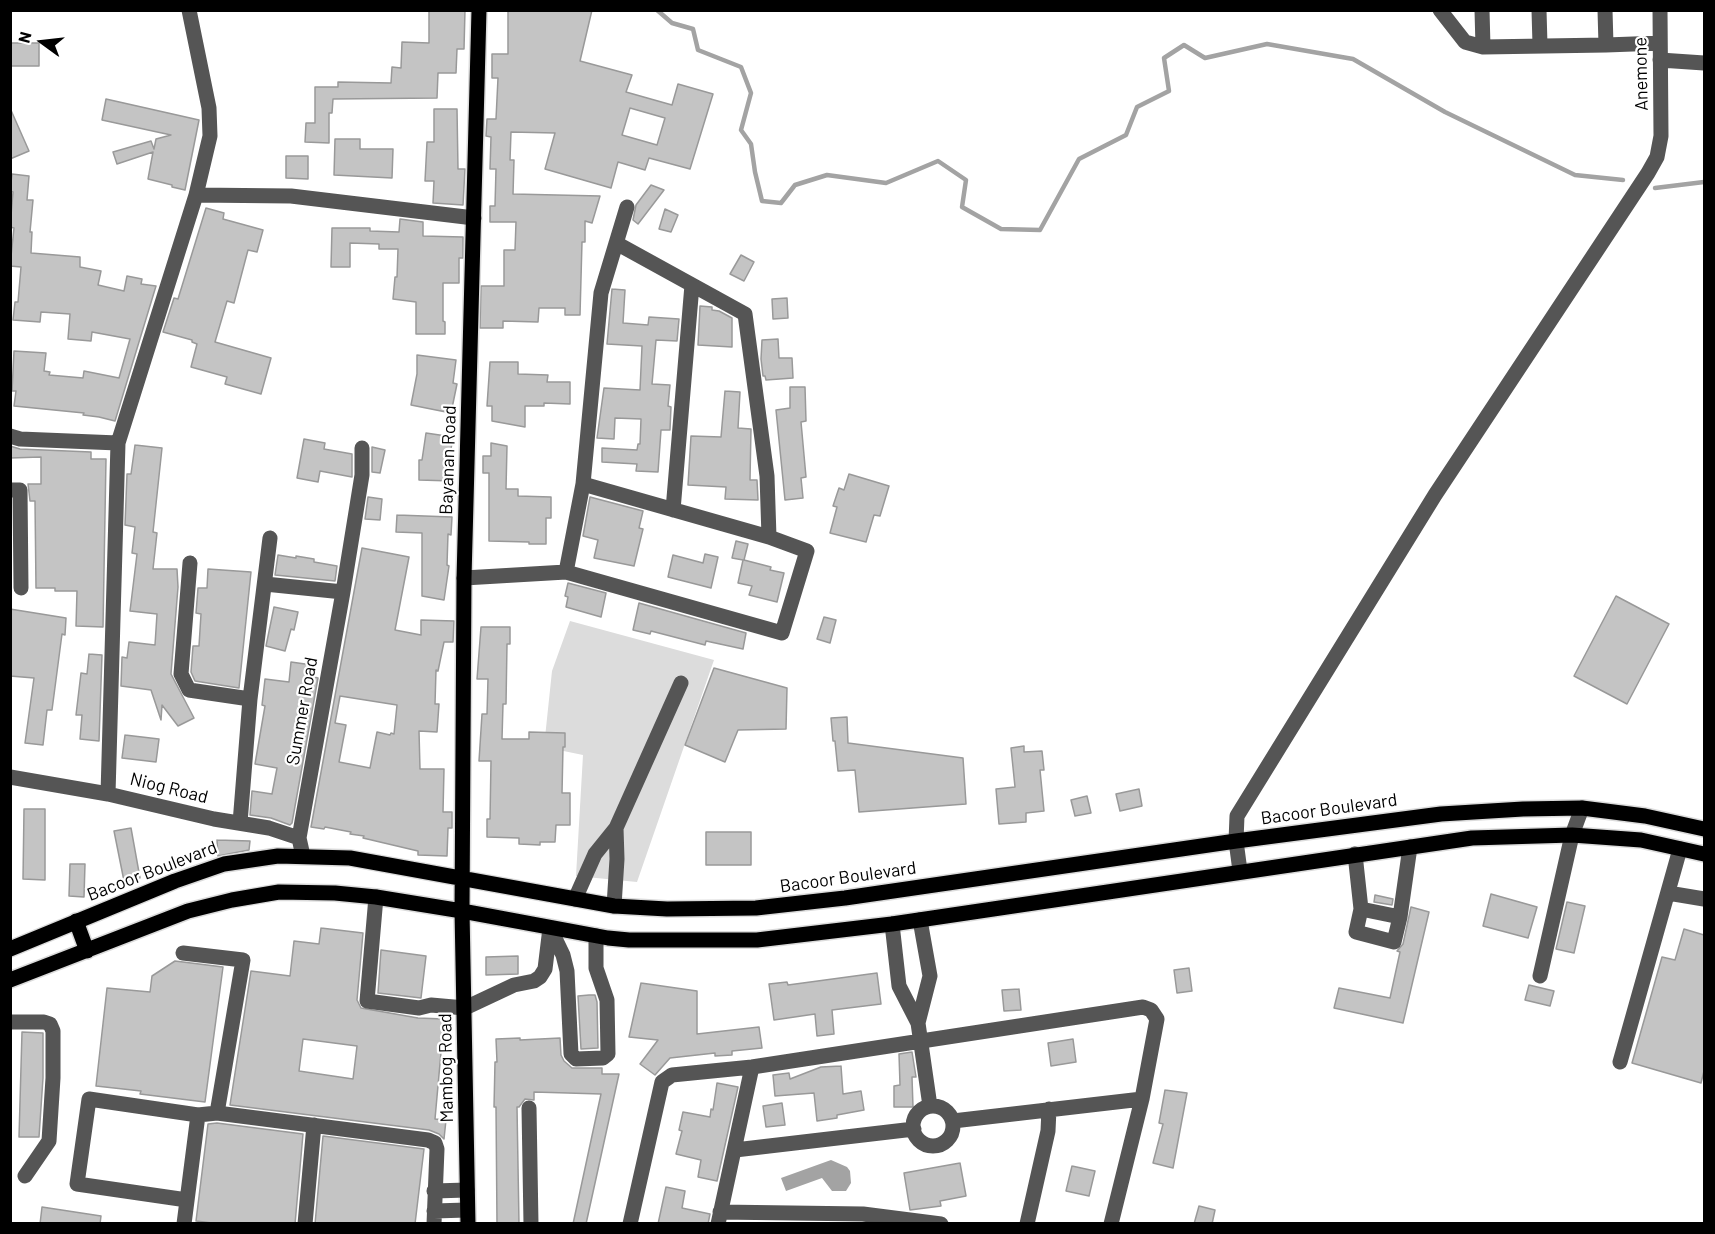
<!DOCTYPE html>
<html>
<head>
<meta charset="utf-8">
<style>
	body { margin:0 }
	#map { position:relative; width:1715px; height:1234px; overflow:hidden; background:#fff; font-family:Barlow,sans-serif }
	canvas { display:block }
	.frame { position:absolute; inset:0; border:12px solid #000; pointer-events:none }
	.north { position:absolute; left:12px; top:12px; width:60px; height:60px; -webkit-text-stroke:4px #fff; paint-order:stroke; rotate:285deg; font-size:16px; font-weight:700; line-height:24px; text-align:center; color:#000 }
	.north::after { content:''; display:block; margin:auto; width:21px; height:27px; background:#000; clip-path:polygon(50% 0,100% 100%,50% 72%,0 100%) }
</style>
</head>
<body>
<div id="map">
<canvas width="1715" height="1234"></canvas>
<div class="frame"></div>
<div class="north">N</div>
</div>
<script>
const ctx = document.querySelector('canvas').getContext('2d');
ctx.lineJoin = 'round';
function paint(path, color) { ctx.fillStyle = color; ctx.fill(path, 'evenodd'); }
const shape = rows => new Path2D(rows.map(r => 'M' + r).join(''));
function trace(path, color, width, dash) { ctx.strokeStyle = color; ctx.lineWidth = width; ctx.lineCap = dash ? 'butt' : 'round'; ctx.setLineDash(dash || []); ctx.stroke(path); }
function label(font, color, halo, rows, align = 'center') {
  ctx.font = font + ' Barlow,sans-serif'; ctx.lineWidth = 4.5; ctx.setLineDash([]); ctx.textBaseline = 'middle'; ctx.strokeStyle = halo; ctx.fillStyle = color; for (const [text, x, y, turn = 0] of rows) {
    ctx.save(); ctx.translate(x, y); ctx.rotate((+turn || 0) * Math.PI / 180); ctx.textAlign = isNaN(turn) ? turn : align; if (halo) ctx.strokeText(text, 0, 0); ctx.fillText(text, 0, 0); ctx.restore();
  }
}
const green = shape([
	[570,621,714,660,637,882,576,876,583,755,544,747,552,671]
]);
const water = shape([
	[831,1160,847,1167,850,1171,851,1183,846,1191,832,1191,822,1178,786,1191,781,1178]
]);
const stream = shape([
	[657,10,672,23,693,29,698,50,741,67,751,93,741,130,751,144,755,172,762,201,781,203,795,185,827,175,886,183,938,161,966,180,962,207,1001,229,1040,230,1079,159,1126,135,1137,107,1169,91,1164,58,1184,45,1205,58,1267,44,1353,59,1445,112,1575,175,1623,180],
	[1655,188,1704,182]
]);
const building = shape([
	[429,10,465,10,464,49,457,49,456,73,438,73,437,98,333,99,332,113,329,113,329,143,305,142,306,123,315,123,315,87,338,87,338,82,391,83,392,67,401,68,402,42,429,43,429,10],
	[508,10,592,10,580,61,632,75,626,92,672,105,678,84,713,94,690,169,649,158,645,170,618,162,611,188,545,169,555,133,511,132,510,160,514,160,513,194,600,196,592,223,585,221,585,242,582,242,580,315,565,315,565,308,539,308,538,322,503,321,503,328,480,328,481,286,504,286,504,250,515,250,516,222,490,222,490,206,495,206,496,169,490,169,491,137,486,136,487,119,496,119,498,78,492,78,492,54,508,54,508,10],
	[630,108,665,118,657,145,622,135,630,108],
	[10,43,39,43,39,66,10,66,10,43],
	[106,99,199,120,185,190,172,187,172,185,148,179,153,152,117,164,113,152,151,141,154,149,156,139,171,135,102,120,106,99],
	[10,108,29,151,10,159,10,108],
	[434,109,457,109,458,169,465,169,463,205,433,203,434,181,425,181,427,142,434,142,434,109],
	[335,139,360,139,360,149,393,149,392,178,334,175,335,139],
	[286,156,308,156,308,179,286,178,286,156],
	[12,174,29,176,27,200,33,200,30,232,32,232,31,253,80,257,80,267,101,271,98,285,124,291,127,276,142,279,141,284,156,286,115,421,99,417,83,415,84,413,14,406,16,391,12,391,14,351,46,353,44,371,50,372,49,375,83,378,84,371,119,378,130,339,92,332,91,341,68,339,70,314,41,312,40,322,13,320,15,302,18,302,21,267,10,266,14,228,10,227,13,192,10,191,12,174],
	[651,185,664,190,638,224,633,220,636,205,651,185],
	[206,208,224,213,223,219,263,230,257,252,248,250,234,303,227,301,215,342,271,358,261,394,225,384,227,377,191,367,197,344,192,342,192,340,163,332,174,298,178,299,206,208],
	[665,209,678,215,671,232,659,229,665,209],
	[400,219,423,222,423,236,463,237,463,258,459,258,459,283,443,283,443,321,445,322,445,334,416,334,416,302,393,299,395,277,397,277,398,249,379,249,379,244,350,243,350,267,331,267,332,228,370,228,370,231,399,232,400,219],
	[741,255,754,262,744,281,730,274,741,255],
	[612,289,625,290,623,323,648,325,649,317,679,319,677,341,656,340,652,384,670,385,668,406,671,407,670,430,661,430,658,472,636,471,637,464,602,462,602,448,637,450,638,444,640,444,641,419,615,418,614,439,597,438,604,388,640,390,642,346,607,344,612,289],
	[787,298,788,318,773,319,772,299,787,298],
	[700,306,712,307,712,310,719,311,732,318,732,347,698,345,700,306],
	[778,339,779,358,792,358,793,378,766,380,765,376,763,376,761,359,762,340,778,339],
	[417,355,456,360,453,383,457,384,451,413,411,405,417,374,417,355],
	[490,362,518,362,518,374,548,375,547,382,570,382,570,404,544,403,544,406,525,406,525,427,492,421,492,406,487,406,490,362],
	[790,387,805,387,806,421,801,422,806,477,801,478,803,498,785,500,776,410,790,408,790,387],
	[725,391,740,392,738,428,751,429,750,480,757,480,758,500,725,499,726,487,688,485,691,436,721,437,725,391],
	[426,433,453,437,449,461,453,461,452,481,419,480,419,460,422,460,426,433],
	[304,439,325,443,324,449,352,454,352,477,320,471,318,482,297,478,304,439],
	[491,443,507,446,506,489,518,489,518,496,551,497,551,518,546,518,546,544,529,544,529,542,489,541,489,473,483,473,483,456,491,456,491,443],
	[135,445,162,448,153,532,157,533,153,569,177,569,178,587,171,674,194,718,178,726,162,705,161,720,151,690,121,686,122,657,127,658,129,642,155,645,157,614,130,611,137,554,132,553,135,527,125,525,127,474,131,474,135,445],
	[10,446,20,449,91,452,91,459,106,459,103,627,76,626,77,591,55,591,55,588,36,588,35,501,30,501,28,484,41,484,41,457,10,458,10,446],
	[372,447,385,450,380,473,372,472,372,447],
	[849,474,889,486,880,516,874,515,866,542,830,533,837,507,833,506,839,488,844,490,849,474],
	[368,497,382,499,380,520,365,519,368,497],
	[590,497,643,511,639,528,643,529,634,566,594,558,598,540,583,536,590,497],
	[397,515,452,517,451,535,448,534,447,565,449,566,444,600,422,596,422,533,396,532,397,515],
	[736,541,748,544,744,560,771,567,770,570,784,573,777,602,749,595,752,586,738,583,743,560,732,558,736,541],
	[362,548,409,557,395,630,421,635,421,620,454,621,453,642,444,642,438,671,436,670,435,704,439,704,437,732,419,731,420,769,444,769,443,812,452,812,452,828,448,828,447,856,418,855,418,851,363,838,364,836,350,834,351,832,325,827,324,829,311,827,362,548],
	[340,696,397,705,394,734,391,733,390,735,377,732,370,768,339,762,346,725,335,723,340,696],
	[705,554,718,557,711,588,668,577,673,555,703,563,705,554],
	[278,555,296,558,296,556,314,559,314,562,337,566,335,581,275,575,278,555],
	[208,569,251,572,239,688,195,681,191,672,193,646,199,646,201,614,196,613,198,588,207,588,208,569],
	[568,583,606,593,601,617,566,607,568,597,565,596,568,583],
	[1616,596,1669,624,1627,704,1574,676,1616,596],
	[639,603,746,633,743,649,706,641,705,645,651,631,650,634,633,630,639,603],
	[274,607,298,612,294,630,291,629,285,651,266,646,274,607],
	[10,609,66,618,65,635,62,634,52,710,47,710,43,745,25,743,34,678,10,676,10,609],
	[824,617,836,620,830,643,817,639,824,617],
	[481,627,510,627,510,644,507,644,506,704,503,704,502,739,529,739,529,732,565,733,565,747,563,747,562,793,570,793,570,825,556,825,555,842,540,842,540,845,519,844,519,838,487,837,487,819,490,819,491,761,479,761,482,714,487,714,488,679,477,679,481,627],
	[89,654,102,655,99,741,80,739,82,715,76,715,81,673,87,674,89,654],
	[291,662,312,665,310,676,318,678,292,823,290,825,271,818,250,815,252,791,272,794,277,768,255,764,265,706,262,705,265,679,289,682,291,662],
	[714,668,787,688,786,729,738,730,725,762,685,745,714,668],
	[847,717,848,743,963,758,966,804,859,812,855,770,838,771,835,741,833,741,831,718,847,717],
	[125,735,159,739,156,762,122,758,125,735],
	[1024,746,1024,752,1042,751,1044,770,1040,770,1044,811,1026,813,1026,822,999,824,996,789,1015,787,1011,748,1024,746],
	[1139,789,1142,806,1120,811,1116,794,1139,789],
	[1087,796,1091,813,1075,816,1071,800,1087,796],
	[24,809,45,809,45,880,23,879,24,809],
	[131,828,140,878,124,881,114,831,131,828],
	[706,832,751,832,751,865,706,865,706,832],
	[217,840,250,841,249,850,218,856,217,840],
	[70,864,85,864,84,897,69,896,70,864],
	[1491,894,1537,907,1528,938,1483,926,1491,894],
	[1375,895,1393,899,1392,905,1374,902,1375,895],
	[1567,902,1585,906,1574,953,1556,949,1567,902],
	[1411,907,1429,912,1403,1023,1334,1008,1339,988,1390,998,1400,952,1397,951,1403,944,1411,907],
	[321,928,363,933,357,1000,361,1008,418,1018,444,1019,435,1119,446,1120,444,1139,439,1134,429,1130,230,1105,251,971,290,976,294,941,319,944,321,928],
	[303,1039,357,1046,353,1079,299,1071,303,1039],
	[1684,929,1704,935,1704,1071,1701,1083,1632,1063,1662,957,1675,960,1684,929],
	[381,950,426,956,421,998,378,993,381,950],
	[518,956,518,974,486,975,486,957,518,956],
	[175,961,223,967,205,1102,140,1094,141,1091,96,1086,107,988,150,992,152,976,175,961],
	[1189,968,1192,991,1177,993,1174,970,1189,968],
	[877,973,881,1004,832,1010,834,1034,817,1036,815,1014,774,1020,769,984,787,982,788,985,877,973],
	[641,983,697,991,697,1034,759,1027,762,1048,732,1051,732,1055,715,1056,715,1053,670,1058,655,1075,640,1064,658,1040,629,1037,641,983],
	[1529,985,1554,991,1550,1006,1525,1000,1529,985],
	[1019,989,1021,1010,1004,1011,1002,990,1019,989],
	[589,995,595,995,597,1002,598,1048,581,1049,578,996,589,995],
	[22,1032,43,1033,43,1078,39,1137,19,1137,22,1032],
	[520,1038,520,1040,560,1038,561,1055,564,1061,572,1068,602,1068,602,1074,619,1074,586,1224,573,1224,601,1094,534,1092,534,1100,525,1099,519,1107,517,1107,519,1224,497,1224,496,1107,494,1107,495,1062,497,1062,496,1039,520,1038],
	[1073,1039,1076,1062,1051,1066,1048,1043,1073,1039],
	[912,1052,916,1077,912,1077,913,1107,894,1107,894,1086,900,1085,899,1054,912,1052],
	[841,1066,843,1094,861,1091,864,1110,837,1115,837,1118,817,1121,814,1093,775,1096,773,1075,789,1073,790,1079,821,1067,841,1066],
	[717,1083,738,1087,717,1181,698,1177,701,1160,676,1154,682,1131,679,1130,683,1112,710,1117,711,1109,713,1110,717,1083],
	[1165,1090,1187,1093,1173,1168,1153,1163,1163,1124,1159,1123,1165,1090],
	[782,1103,785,1125,766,1127,763,1106,782,1103],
	[217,1123,303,1134,295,1224,220,1224,196,1221,208,1124,217,1123],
	[323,1136,424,1149,415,1224,315,1224,323,1136],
	[960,1163,966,1196,940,1201,941,1206,910,1210,904,1173,960,1163],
	[1072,1166,1095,1171,1089,1196,1066,1191,1072,1166],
	[666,1187,685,1191,682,1208,710,1214,708,1224,658,1224,666,1187],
	[1199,1206,1215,1210,1212,1224,1194,1224,1199,1206],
	[42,1207,101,1216,100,1224,40,1224,42,1207]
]);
const minor = shape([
	[1440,10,1465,42,1483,47,1606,45,1660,43],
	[1482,10,1483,47],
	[1539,10,1540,45],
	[1605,10,1606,45],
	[1660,60,1704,63],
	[196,195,291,196,474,218],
	[616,243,745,314,767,476,769,537],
	[10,436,20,439,118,443],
	[10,490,20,490,21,588],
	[673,510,692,285],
	[190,563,181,674,189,690,250,699],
	[566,572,583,484,601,293,627,207],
	[464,578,566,572,782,633,807,551,769,537,583,484],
	[265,584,343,592],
	[10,777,108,794,214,819,269,828,299,838],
	[108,794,118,443,196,195,210,136,209,108,189,10],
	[240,823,250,699,270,538],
	[1355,854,1361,909,1356,932,1394,942,1400,917],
	[303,856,299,838,343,592,362,475,362,448],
	[1240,871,1236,841,1237,816,1435,495,1648,173,1657,157,1661,136,1660,10],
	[1668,893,1704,899],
	[376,897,367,1001,419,1008,431,1005,465,1008,514,985,534,981,540,977,545,969,550,928],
	[575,899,595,854,616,828,681,683],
	[614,906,617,859,616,828],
	[1361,909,1400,917,1410,847],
	[892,924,899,986,918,1023,930,1106],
	[550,928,563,955,567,971,571,1054,576,1059,603,1058,608,1054,607,1000,596,968,596,936],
	[183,953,243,960,217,1113],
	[1540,976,1572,835,1582,808],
	[10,1022,44,1022,50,1024,53,1031,53,1078,49,1141,25,1176],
	[918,1023,930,976,920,920],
	[1620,1062,1680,849],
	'913 1126a20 20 0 1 1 40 0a20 20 0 1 1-40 0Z',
	[529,1108,531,1224],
	[953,1121,1142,1099],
	[735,1150,914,1129],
	[434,1191,467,1190],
	[187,1200,77,1184,89,1099,198,1115],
	[434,1211,467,1210],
	[720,1212,863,1214,941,1224],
	[184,1224,198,1115,217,1113,428,1140,435,1143,437,1149,434,1224],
	[305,1224,314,1125],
	[630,1224,662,1082,672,1075,752,1067,1143,1007,1151,1010,1157,1019,1142,1099,1111,1224],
	[718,1224,752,1067],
	[1027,1224,1048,1131,1049,1109]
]);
const major = shape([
	[76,921,87,951],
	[10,949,175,881,224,864,278,856,350,858,614,906,667,909,756,908,845,898,1236,841,1441,814,1523,809,1582,808,1645,816,1704,829],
	[10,980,188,911,232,900,279,892,335,893,376,897,462,911,608,938,629,940,757,940,892,924,1472,838,1572,835,1641,840,1704,854],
	[468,1224,462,911,464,578,479,10]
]);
const streetNames = [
	["Anemone",1641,74,-91],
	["Bayanan Road",448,460,-88],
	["Summer Road",302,711,-80],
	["Niog Road",169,788,14],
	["Bacoor Boulevard",1329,809,-8],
	["Bacoor Boulevard",152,871,-21],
	["Bacoor Boulevard",848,877,-8],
	["Mambog Road",446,1068,-91]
];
paint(green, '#dcdcdc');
paint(water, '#a3a3a3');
trace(stream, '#a3a3a3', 4.5);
paint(building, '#c4c4c4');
trace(building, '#999', 1.5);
trace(major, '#dbdbdb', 18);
trace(minor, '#555', 15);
trace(major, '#000', 15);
label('18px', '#000', '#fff', streetNames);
</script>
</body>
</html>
